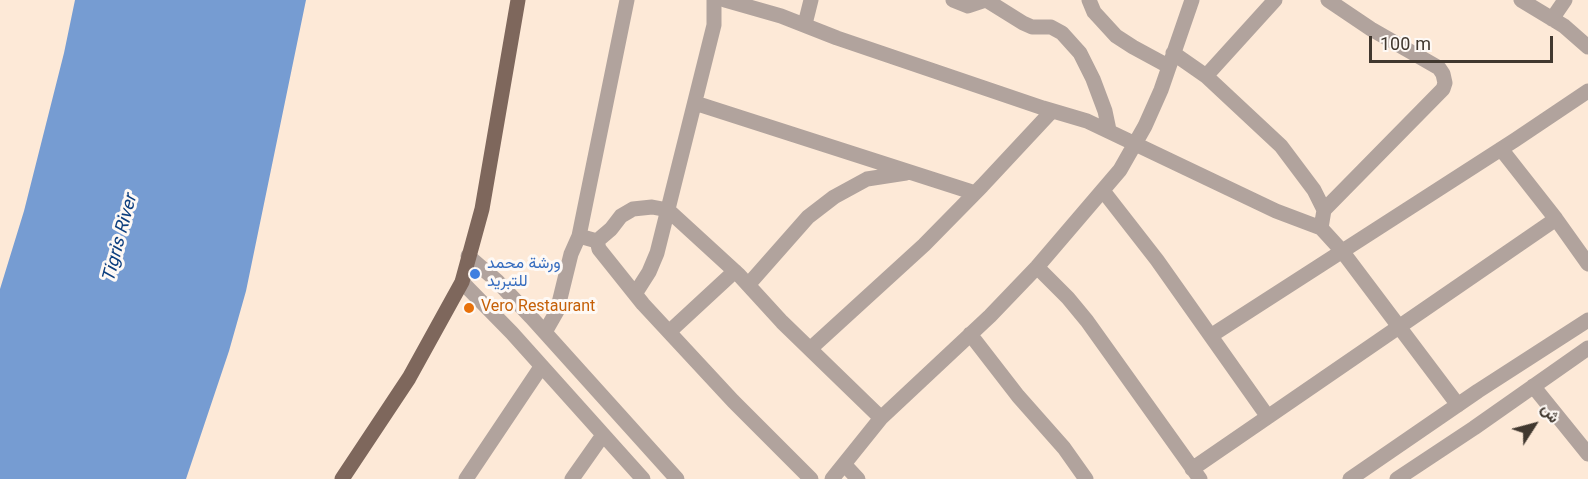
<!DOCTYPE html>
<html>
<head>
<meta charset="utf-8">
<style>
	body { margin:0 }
	#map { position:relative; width:1588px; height:479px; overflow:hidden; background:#fde9d7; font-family:Georgia,Vazirmatn,serif }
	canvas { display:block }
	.north { position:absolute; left:1504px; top:395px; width:60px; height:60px; -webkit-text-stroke:4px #fef9f5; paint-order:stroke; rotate:54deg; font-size:16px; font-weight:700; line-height:24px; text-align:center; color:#41382f }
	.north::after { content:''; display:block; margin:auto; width:21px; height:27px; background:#41382f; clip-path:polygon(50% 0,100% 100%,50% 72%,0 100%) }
	.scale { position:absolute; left:1369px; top:36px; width:184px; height:27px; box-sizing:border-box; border:3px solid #41382f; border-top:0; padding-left:8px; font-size:18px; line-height:21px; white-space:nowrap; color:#41382f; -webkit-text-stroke:4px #fef9f5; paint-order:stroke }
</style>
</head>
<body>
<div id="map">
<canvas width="1588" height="479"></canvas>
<div class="north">ش</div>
<div class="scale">100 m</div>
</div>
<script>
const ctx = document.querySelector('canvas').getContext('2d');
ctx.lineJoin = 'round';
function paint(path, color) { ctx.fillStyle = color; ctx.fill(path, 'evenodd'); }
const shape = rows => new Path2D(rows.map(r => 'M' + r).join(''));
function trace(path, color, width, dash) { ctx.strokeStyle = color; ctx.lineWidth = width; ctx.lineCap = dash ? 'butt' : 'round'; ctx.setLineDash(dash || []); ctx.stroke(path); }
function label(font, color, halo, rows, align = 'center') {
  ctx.font = font + ' Georgia,Vazirmatn,serif'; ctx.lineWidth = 6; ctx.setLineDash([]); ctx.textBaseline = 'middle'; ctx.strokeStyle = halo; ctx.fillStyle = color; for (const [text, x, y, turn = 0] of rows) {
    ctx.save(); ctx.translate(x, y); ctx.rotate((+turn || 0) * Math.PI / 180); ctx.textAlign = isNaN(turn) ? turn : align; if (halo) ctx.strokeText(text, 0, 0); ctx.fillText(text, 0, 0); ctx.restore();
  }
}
const water = shape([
	[75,0,306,0,246,291,229,351,186,479,0,479,0,289,24,211,64,53]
]);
const minor = shape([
	[725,0,781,16,837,38,1043,108,1087,121,1276,211,1321,228],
	[953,0,968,6,986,0,1023,23,1032,27,1051,27,1062,33,1080,53,1093,79,1105,111,1109,130],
	[1089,0,1094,12,1116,36,1133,47,1168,66],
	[1521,0,1564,26,1588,47],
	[1552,19,1565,0],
	[805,24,811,0],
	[1173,53,1206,76,1281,146,1314,190,1324,210,1321,228,1342,251,1458,405],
	[1206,76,1275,0],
	[695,103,975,193],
	[1501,149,1556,219,1588,264],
	[1104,192,1157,260,1268,417],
	[1324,210,1443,89,1445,83,1443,74,1439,68,1371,29,1328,0],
	[579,236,597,241,611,229,621,216,633,209,652,207,668,210,739,275,782,322,881,418],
	[597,241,599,249,643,304,733,401,811,479],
	[468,256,497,281,531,317,677,479],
	[1037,267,1068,298,1087,321,1200,479],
	[462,282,512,333,643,479],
	[748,285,808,217,834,197,867,179,906,173],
	[635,294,649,272,657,253,714,25,714,0],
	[545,332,557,311,571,254,579,236,627,0],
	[669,332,735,271],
	[970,334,1018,396,1064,448,1086,479],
	[1212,335,1515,140,1588,91],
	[810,349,924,245,982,186,1052,111],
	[1533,386,1588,454],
	[844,464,858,479],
	[1192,469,1556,219],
	[466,479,541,367],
	[572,479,603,435],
	[832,479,881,418,990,316,1037,267,1120,170,1145,126,1161,90,1192,0],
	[1350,479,1478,391,1588,320],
	[1397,479,1474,428,1588,348]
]);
const major = shape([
	[342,479,409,378,462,282,482,209,518,0]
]);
const markers = [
	[475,274,6,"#3f7fe0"],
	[469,308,6,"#e8710a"]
];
const shopNames = [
	["ورشة محمد",487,265],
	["للتبريد",487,283]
];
const foodNames = [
	["Vero Restaurant",481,308]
];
const waterNames = [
	["Tigris River",122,239,-75]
];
paint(water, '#769cd2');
trace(minor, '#b1a39d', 15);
trace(major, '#7e675c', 15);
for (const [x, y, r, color] of markers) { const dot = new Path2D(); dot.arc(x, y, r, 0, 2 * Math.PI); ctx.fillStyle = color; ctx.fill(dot); trace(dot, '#fef9f5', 2); }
label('16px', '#366cbe', '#fef9f5', shopNames, 'left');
label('16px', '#c56008', '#fef9f5', foodNames, 'left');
label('italic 18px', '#0c3e7e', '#fef9f5', waterNames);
</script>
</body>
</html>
